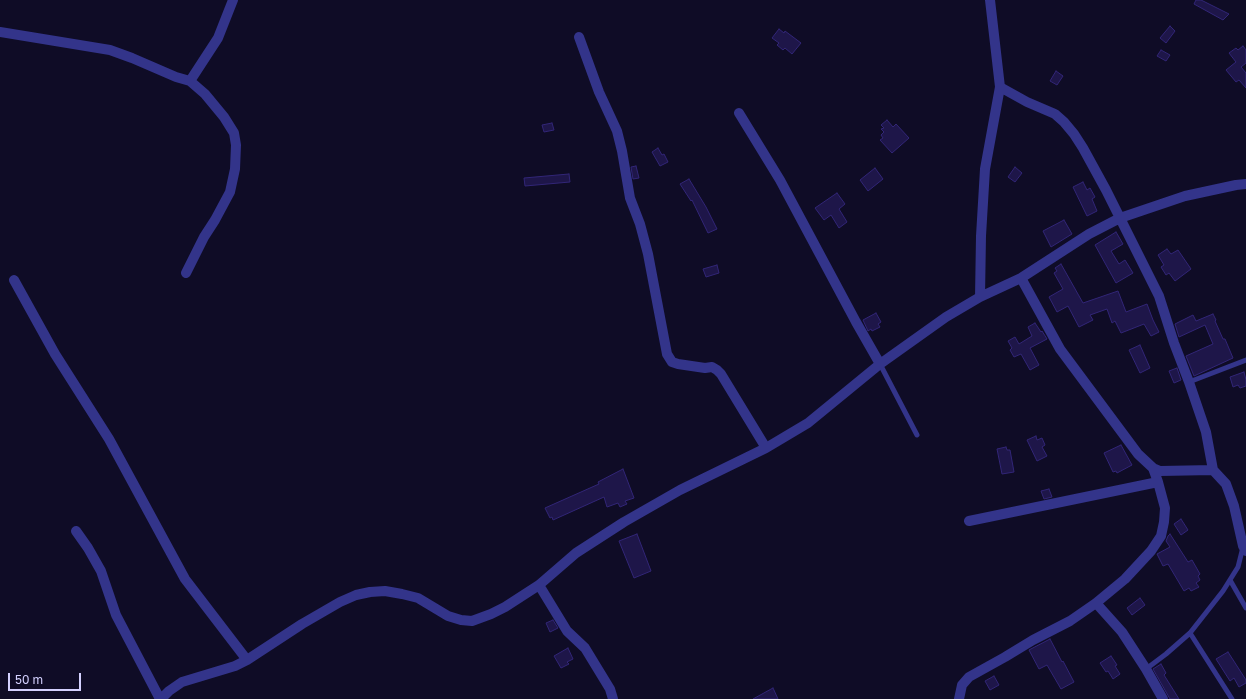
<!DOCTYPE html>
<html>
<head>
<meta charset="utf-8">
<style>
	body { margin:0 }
	#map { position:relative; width:1246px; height:699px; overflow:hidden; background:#0f0c26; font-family:"Golos Text",sans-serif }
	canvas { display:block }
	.scale { position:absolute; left:8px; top:673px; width:73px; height:18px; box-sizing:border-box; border:2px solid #d4d1ff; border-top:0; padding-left:5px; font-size:12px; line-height:14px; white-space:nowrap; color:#d4d1ff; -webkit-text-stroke:3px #0f0c26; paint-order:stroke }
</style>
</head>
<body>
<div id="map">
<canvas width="1246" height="699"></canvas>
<div class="scale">50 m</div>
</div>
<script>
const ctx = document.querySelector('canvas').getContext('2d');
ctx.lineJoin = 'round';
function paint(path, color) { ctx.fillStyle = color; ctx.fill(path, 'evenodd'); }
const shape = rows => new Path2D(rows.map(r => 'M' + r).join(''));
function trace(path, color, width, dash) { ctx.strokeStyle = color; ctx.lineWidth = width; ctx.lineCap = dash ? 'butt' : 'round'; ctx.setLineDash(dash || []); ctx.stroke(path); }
const building = shape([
	[1196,0,1201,0,1229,14,1223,20,1194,4,1196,0],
	[1170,26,1175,31,1166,43,1160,38,1170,26],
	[779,29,784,33,785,31,801,43,792,54,785,48,783,50,777,45,779,43,772,38,779,29],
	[1243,46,1246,50,1246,63,1241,67,1246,73,1246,88,1239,80,1236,82,1226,70,1236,62,1229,53,1236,48,1238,50,1243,46],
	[1161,50,1170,55,1166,61,1157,56,1161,50],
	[1056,71,1063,76,1057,85,1050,81,1056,71],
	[887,120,893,127,896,124,909,138,892,153,880,140,883,138,881,135,884,132,881,129,884,128,881,125,887,120],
	[552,123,554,130,544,132,542,125,552,123],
	[658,148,662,155,664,154,668,162,660,166,652,152,658,148],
	[636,166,639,178,633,179,631,167,636,166],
	[1015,167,1022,173,1015,182,1008,177,1015,167],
	[875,168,883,179,868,191,860,180,875,168],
	[569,174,570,182,525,186,524,178,569,174],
	[689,179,706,207,717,229,708,233,692,200,691,201,680,184,689,179],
	[1083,182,1087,190,1090,188,1095,197,1092,199,1097,211,1087,216,1073,187,1083,182],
	[837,193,845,204,839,209,847,222,839,228,831,215,824,220,815,208,837,193],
	[1064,220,1072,234,1051,247,1043,231,1064,220],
	[1116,232,1123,244,1111,251,1119,264,1125,260,1133,273,1116,283,1095,245,1116,232],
	[1167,249,1171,254,1178,250,1191,269,1175,281,1169,273,1166,275,1161,267,1164,265,1158,255,1167,249],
	[1061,264,1083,303,1118,291,1126,312,1147,304,1153,320,1159,332,1151,336,1144,324,1121,333,1115,321,1112,323,1107,309,1090,315,1093,320,1079,327,1068,306,1057,312,1049,297,1063,289,1054,273,1057,271,1055,268,1061,264],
	[717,265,719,273,706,277,703,269,717,265],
	[876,313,881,322,878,324,880,327,872,331,871,329,868,331,863,320,876,313],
	[1213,314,1216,320,1215,321,1223,339,1225,339,1233,358,1194,376,1186,356,1213,344,1205,325,1179,337,1175,324,1193,315,1196,321,1213,314],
	[1035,323,1041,332,1042,331,1047,339,1030,348,1039,365,1030,370,1021,354,1014,357,1010,350,1012,348,1008,341,1015,337,1019,344,1032,336,1028,327,1035,323],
	[1140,345,1150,368,1140,373,1129,350,1140,345],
	[1177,368,1181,380,1174,383,1169,371,1177,368],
	[1244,372,1246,380,1246,386,1240,388,1238,385,1233,387,1230,377,1244,372],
	[1036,436,1037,440,1042,438,1045,445,1042,447,1047,456,1037,461,1027,440,1036,436],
	[1121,445,1132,465,1117,473,1116,471,1113,472,1104,453,1121,445],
	[1006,447,1007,450,1010,450,1014,472,1002,474,997,449,1006,447],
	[623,469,634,498,625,501,627,504,620,507,618,503,607,507,604,497,553,520,552,517,550,518,545,508,599,484,598,482,623,469],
	[1049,489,1052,497,1044,499,1041,491,1049,489],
	[1181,519,1188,530,1181,535,1174,524,1181,519],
	[637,534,651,571,634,578,619,541,637,534],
	[1170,534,1188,562,1192,560,1200,574,1198,576,1200,580,1196,583,1199,587,1191,591,1189,588,1184,591,1168,564,1163,566,1157,554,1170,547,1166,541,1168,536,1170,534],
	[1140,598,1145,605,1132,615,1127,608,1140,598],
	[553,620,558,628,550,632,546,623,553,620],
	[1050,639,1062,662,1063,661,1074,682,1061,689,1047,665,1039,669,1029,650,1050,639],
	[568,648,573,659,567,662,569,664,561,668,554,656,568,648],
	[1228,652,1246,680,1246,683,1239,687,1234,678,1230,681,1216,659,1228,652],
	[1111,656,1117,665,1115,666,1120,674,1113,679,1108,671,1106,672,1100,663,1111,656],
	[1161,664,1166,673,1164,675,1179,699,1170,699,1153,669,1161,664],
	[994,676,999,685,990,690,985,681,994,676],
	[773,688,778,699,753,699,773,688]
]);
const lane = shape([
	[880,364,917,435],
	[1189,382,1246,360],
	[1230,580,1246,608],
	[1190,633,1232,699],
	[1146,669,1166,654,1190,633,1223,591,1238,567,1243,547]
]);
const street = shape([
	[0,32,110,50,132,58,176,77,190,81,205,94,224,117,234,133,236,145,235,169,230,192,215,220,204,237,186,273],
	[579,37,599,92,617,131,622,151,630,198,640,224,648,254,667,354,672,362,678,364,705,368,712,367,717,370,721,374,766,448],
	[190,81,218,38,233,0],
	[1000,87,1027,102,1055,114,1064,122,1074,134,1083,148,1106,190,1159,296,1174,343,1189,382,1206,432,1213,470],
	[739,113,780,180,856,322,880,364],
	[1021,278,1060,349,1138,454,1153,468,1160,471,1213,470,1226,484,1234,506,1243,546,1246,551],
	[14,280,55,354,109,439,185,579,247,660],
	[980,297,981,236,985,169,1000,87,990,0],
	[969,521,1158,482],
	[76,531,88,548,101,571,116,615,160,699],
	[539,585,567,631,585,648,610,689,613,699],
	[1096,603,1122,632,1146,669,1163,699],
	[161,699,169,691,182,682,235,666,247,660,302,624,340,602,356,595,370,592,385,591,402,594,418,598,448,616,461,620,472,621,491,614,505,607,539,585,576,553,624,522,680,490,766,448,808,423,880,364,946,317,980,297,1021,278,1089,234,1120,218,1185,196,1236,185,1246,184],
	[959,699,962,685,969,677,1005,657,1033,640,1070,621,1096,603,1125,579,1151,551,1161,536,1164,522,1165,508,1158,482,1153,468]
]);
paint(building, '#1e1649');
trace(building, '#322677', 1);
trace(lane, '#33348a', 5);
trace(street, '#33348a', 10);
</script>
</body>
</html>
